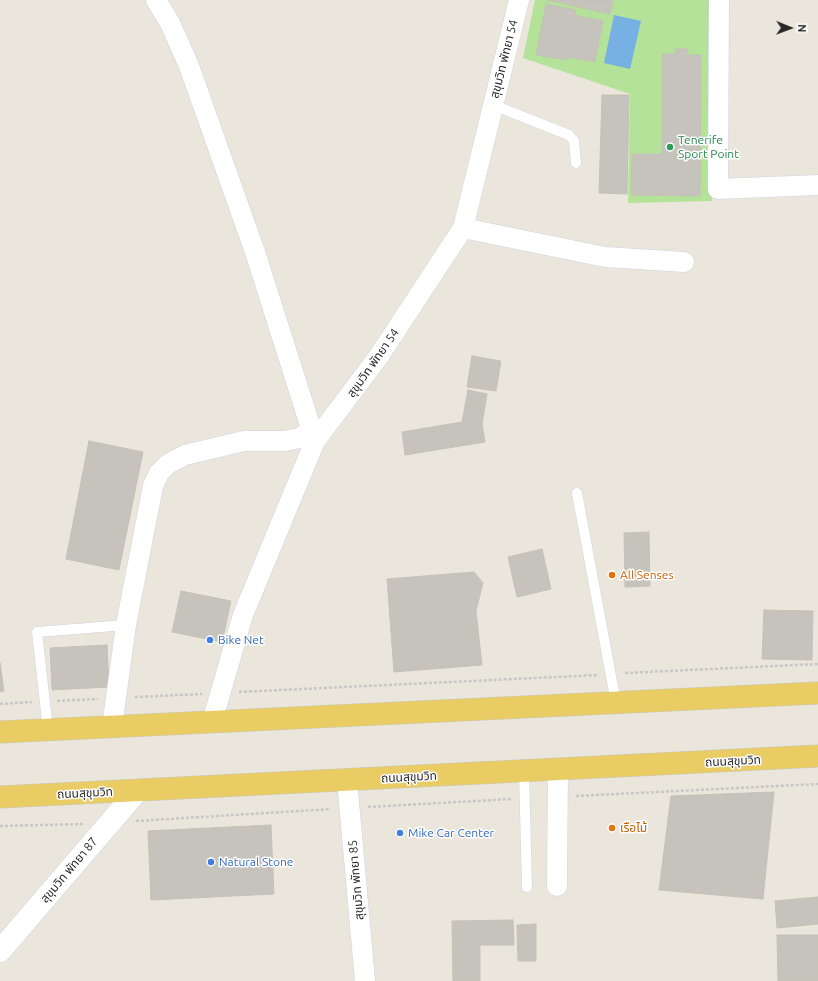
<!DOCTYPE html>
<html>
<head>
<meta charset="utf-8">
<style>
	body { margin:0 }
	#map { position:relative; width:818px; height:981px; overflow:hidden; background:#eae6db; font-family:Ubuntu,sans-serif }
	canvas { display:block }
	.north { position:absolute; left:770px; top:8px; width:40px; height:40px; -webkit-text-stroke:3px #fff; paint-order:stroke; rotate:91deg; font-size:11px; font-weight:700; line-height:16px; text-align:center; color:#282828 }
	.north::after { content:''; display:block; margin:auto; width:14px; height:18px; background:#282828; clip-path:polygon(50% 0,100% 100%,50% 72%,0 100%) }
</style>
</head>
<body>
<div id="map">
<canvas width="818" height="981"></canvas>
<div class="north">N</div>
</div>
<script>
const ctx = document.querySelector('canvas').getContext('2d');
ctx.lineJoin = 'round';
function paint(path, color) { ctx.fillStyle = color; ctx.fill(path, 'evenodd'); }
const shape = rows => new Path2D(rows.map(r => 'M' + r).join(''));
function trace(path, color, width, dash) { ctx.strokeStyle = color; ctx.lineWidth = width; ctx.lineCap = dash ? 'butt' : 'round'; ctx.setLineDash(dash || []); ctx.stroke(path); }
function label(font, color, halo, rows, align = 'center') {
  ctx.font = font + ' Ubuntu,"Noto Sans Thai",sans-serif'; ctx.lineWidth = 3; ctx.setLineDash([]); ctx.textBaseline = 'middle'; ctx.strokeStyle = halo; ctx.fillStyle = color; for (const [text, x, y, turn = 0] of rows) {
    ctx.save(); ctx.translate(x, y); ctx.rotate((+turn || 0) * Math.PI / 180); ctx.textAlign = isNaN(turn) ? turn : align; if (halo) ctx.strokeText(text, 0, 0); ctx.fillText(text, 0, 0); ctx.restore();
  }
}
const pitch = shape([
	[535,0,712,0,712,201,628,203,630,94,523,58]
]);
const water = shape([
	[614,15,641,21,630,69,604,63]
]);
const building = shape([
	[547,0,613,0,610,14,547,0],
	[546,4,576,10,575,15,603,21,595,62,567,57,566,60,536,55,546,4],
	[675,49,687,49,687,55,701,55,700,196,631,195,632,154,662,154,662,54,675,54,675,49],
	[602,95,629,95,627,194,599,193,602,95],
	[472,356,501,361,496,391,467,387,472,356],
	[468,390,487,394,482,424,485,442,405,455,402,432,462,422,468,390],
	[89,441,143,452,119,570,66,559,89,441],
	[649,532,650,586,625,587,624,533,649,532],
	[542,549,551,589,517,597,508,557,542,549],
	[474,572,483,583,476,611,482,665,394,672,387,579,474,572],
	[181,591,231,601,222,642,172,632,181,591],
	[764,610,813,611,812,660,762,659,764,610],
	[107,645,109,687,52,690,50,648,107,645],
	[0,663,4,691,0,692,0,663],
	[774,792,763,899,659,890,671,796,774,792],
	[271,825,274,894,151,900,148,831,271,825],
	[818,897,818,924,777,928,775,901,818,897],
	[513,920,514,945,480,945,480,981,453,981,452,921,513,920],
	[536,924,536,961,518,961,517,925,536,924],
	[777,935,818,935,818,981,778,981,777,935]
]);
const path = shape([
	[625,673,818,664],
	[239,692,598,675],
	[135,697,202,694],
	[57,701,98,699],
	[0,704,32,702],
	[576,796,818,784],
	[368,807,511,799],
	[136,821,331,809],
	[0,826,83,824]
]);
const service = shape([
	[493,105,569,135,574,141,576,163],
	[577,493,616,703],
	[48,730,37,632,126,625],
	[524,771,527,887]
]);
const minor = shape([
	[156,0,170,23,189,66,255,252,315,441],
	[719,0,718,189,818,185],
	[463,228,605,257,684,262],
	[212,722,243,615,315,441,379,356,463,228,519,0],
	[112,727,126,625,153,486,159,473,168,464,185,455,244,441,285,441,299,438,312,430],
	[347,780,365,981],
	[557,886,558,769]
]);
const tertiary = shape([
	[0,951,138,790]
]);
const trunk = shape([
	[0,732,818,693],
	[0,797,818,756]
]);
const markers = [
	[670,147,4,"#2e9e5b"],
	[612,575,4,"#e8710a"],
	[210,640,4,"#3f7fe0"],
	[612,828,4,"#e8710a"],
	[400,833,4,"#3f7fe0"],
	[211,862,4,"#3f7fe0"]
];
const streetNames = [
	["สุขุมวิท พัทยา 54",504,59,-76],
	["สุขุมวิท พัทยา 54",373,363,-55],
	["ถนนสุขุมวิท",733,761,-3],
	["ถนนสุขุมวิท",409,777,-3],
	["ถนนสุขุมวิท",85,793,-3],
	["สุขุมวิท พัทยา 87",69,870,-50],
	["สุขุมวิท พัทยา 85",356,880,-95]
];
const leisureNames = [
	["Tenerife",678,140],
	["Sport Point",678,154]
];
const foodNames = [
	["All Senses",620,575],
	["เรือไม้",620,828]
];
const shopNames = [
	["Bike Net",218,640],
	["Mike Car Center",408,833],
	["Natural Stone",219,862]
];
paint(pitch, '#b4e299');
paint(water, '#77b0e2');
paint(building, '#c5c3bb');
trace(building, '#c4c2b5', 1);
trace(service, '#d1d1e0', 11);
trace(minor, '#d1d1e0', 21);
trace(tertiary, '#d1d1e0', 23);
trace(trunk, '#c7c7c7', 23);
trace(path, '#c7c7c7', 2.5, [3, 2]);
trace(service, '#fff', 10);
trace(minor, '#fff', 20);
trace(tertiary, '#fff', 22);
trace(trunk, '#e9cd64', 22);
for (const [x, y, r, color] of markers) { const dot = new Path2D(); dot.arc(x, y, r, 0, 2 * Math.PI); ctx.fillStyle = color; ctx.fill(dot); trace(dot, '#fff', 1.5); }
label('12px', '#282828', '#fff', streetNames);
label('12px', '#27864d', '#fff', leisureNames, 'left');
label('12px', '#c56008', '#fff', foodNames, 'left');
label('12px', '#366cbe', '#fff', shopNames, 'left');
</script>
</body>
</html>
